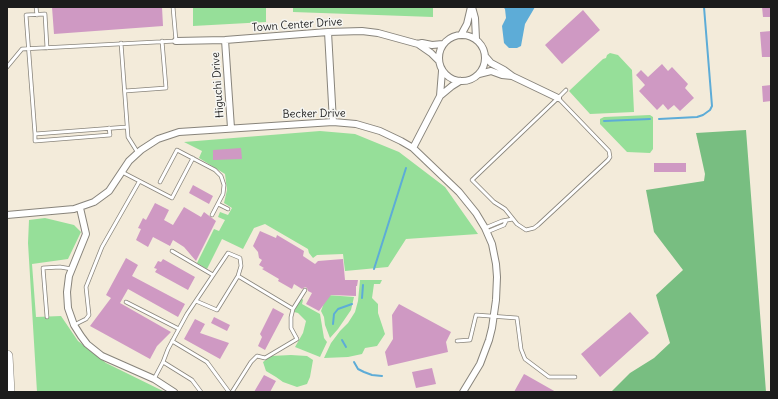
<!DOCTYPE html>
<html>
<head>
<meta charset="utf-8">
<style>
	body { margin:0 }
	#map { position:relative; width:778px; height:399px; overflow:hidden; background:#f3ebda; font-family:Delius,sans-serif }
	canvas { display:block }
	.frame { position:absolute; inset:0; border:8px solid #1c1c1c; pointer-events:none }
</style>
</head>
<body>
<div id="map">
<canvas width="778" height="399"></canvas>
<div class="frame"></div>
</div>
<script>
const ctx = document.querySelector('canvas').getContext('2d');
ctx.lineJoin = 'round';
function paint(path, color) { ctx.fillStyle = color; ctx.fill(path, 'evenodd'); }
const shape = rows => new Path2D(rows.map(r => 'M' + r).join(''));
function trace(path, color, width, dash) { ctx.strokeStyle = color; ctx.lineWidth = width; ctx.lineCap = dash ? 'butt' : 'round'; ctx.setLineDash(dash || []); ctx.stroke(path); }
function label(font, color, halo, rows, align = 'center') {
  ctx.font = font + ' Delius,sans-serif'; ctx.lineWidth = 3; ctx.setLineDash([]); ctx.textBaseline = 'middle'; ctx.strokeStyle = halo; ctx.fillStyle = color; for (const [text, x, y, turn = 0] of rows) {
    ctx.save(); ctx.translate(x, y); ctx.rotate((+turn || 0) * Math.PI / 180); ctx.textAlign = isNaN(turn) ? turn : align; if (halo) ctx.strokeText(text, 0, 0); ctx.fillText(text, 0, 0); ctx.restore();
  }
}
const green = shape([
	[193,7,266,7,266,22,193,26],
	[293,7,433,7,433,17,293,12],
	[610,53,618,55,632,70,634,112,590,114,569,91,603,59,606,58,607,55],
	[650,115,653,117,653,149,650,153,627,152,600,124,600,119,604,117],
	[320,131,355,134,399,152,445,187,478,234,406,239,388,267,345,271,343,254,317,255,313,258,309,253,308,249,265,224,254,228,243,249,222,239,207,269,197,263,214,229,219,231,225,220,218,217,220,212,228,215,232,208,224,203,227,190,225,174,199,158,202,151,184,142],
	[45,218,74,225,81,232,68,259,32,264,36,317,61,316,78,341,106,363,165,392,37,392,28,243,29,220],
	[360,280,382,280,380,284,374,284,372,298,378,304,378,313,385,334,377,346,365,348,362,354,348,357,324,358,331,343,340,331,348,323,355,312,358,301],
	[327,295,354,297,351,310,338,329,330,338,325,325,324,317,321,311],
	[301,297,303,300,302,304,320,314,324,338,327,342,320,357,295,347,303,333,306,321,298,313,294,312],
	[291,355,307,356,313,360,310,377,307,384,297,387,283,382,276,377,266,371,263,362,271,356]
]);
const forest = shape([
	[746,130,766,392,611,392,630,373,654,358,670,343,656,295,683,270,654,232,646,190,704,181,705,174,696,133]
]);
const water = shape([
	[503,7,535,7,525,24,521,46,517,48,509,48,504,43,502,26,506,18,505,9]
]);
const stream = shape([
	[659,119,697,117,703,115,710,110,712,106,704,7],
	[604,121,650,119],
	[374,269,406,168],
	[362,298,363,285],
	[333,324,334,314,338,309,352,304],
	[342,340,346,347],
	[354,362,358,369,364,372,372,375,382,376]
]);
const building = shape([
	[52,7,162,7,163,26,54,34],
	[762,7,771,7,771,17,763,17],
	[583,10,600,30,562,64,545,45],
	[771,31,771,57,762,57,760,32],
	[662,64,668,71,672,67,688,84,685,88,694,98,680,111,674,105,668,110,663,104,657,110,639,91,645,85,636,75,641,70,648,77],
	[771,85,771,101,763,102,762,86],
	[241,148,242,159,213,160,213,150],
	[654,163,686,163,686,172,654,172],
	[193,185,213,196,209,204,189,193],
	[155,203,169,210,164,220,173,225,184,207,201,217,204,212,216,221,196,261,184,247,173,240,170,246,153,237,148,247,136,240,141,229,138,228,143,218,146,220],
	[260,231,276,238,277,235,304,251,303,256,315,264,318,261,343,259,345,280,358,280,357,286,356,286,356,296,331,295,319,311,306,304,312,293,308,291,307,288,305,287,302,289,294,284,292,289,278,281,279,279,262,269,264,268,259,265,262,260,259,258,258,252,253,246],
	[126,258,138,265,132,276,185,304,178,317,128,289,120,303,171,332,157,346,150,359,90,326,111,298,106,295],
	[163,259,195,277,188,290,155,272,157,269,154,268,158,261,161,262],
	[399,304,451,332,446,342,448,352,388,366,385,352,393,339,392,315],
	[273,308,284,314,265,350,258,346,262,337,260,334],
	[630,312,649,333,600,377,581,354],
	[214,317,230,325,227,331,211,323],
	[195,319,205,324,200,333,229,343,220,359,184,339],
	[432,368,436,384,416,388,412,372],
	[524,374,526,375,556,392,514,392],
	[264,375,276,381,270,392,254,392]
]);
const service = shape([
	[36,7,37,15],
	[121,43,128,137,138,153],
	[47,48,45,14,26,15,35,134,127,127],
	[7,67,22,49,176,41,173,7],
	[125,91,166,88,162,41],
	[558,98,609,151,610,157,608,160,538,225,534,228,526,230,517,224,505,209,494,202,472,180,558,98],
	[558,98,566,90],
	[35,134,35,141,110,135,109,128],
	[122,172,172,198,193,158],
	[160,182,177,150,215,170,221,176,224,185,223,194,212,215],
	[218,204,228,209],
	[485,228,502,221,513,219],
	[487,232,504,225,506,221],
	[172,251,213,275],
	[238,276,293,309,305,290],
	[126,302,179,329],
	[47,317,43,268,60,267,72,269],
	[74,325,86,319,89,315,86,287,102,247,139,182],
	[172,341,207,362,229,392],
	[457,341,470,340,476,315,517,318,521,349,525,359,549,377,575,377],
	[163,362,192,380,201,392],
	[154,379,163,362,168,349,187,314,228,253,240,258,241,266,238,276,217,310,196,301],
	[232,392,251,362,257,356,265,358,297,339,291,328,291,317,293,309]
]);
const minor = shape([
	[472,7,475,18,476,39],
	[328,32,333,122],
	'439 58a23 23 0 1 1 46 0a23 23 0 1 1-46 0Z',
	[461,35,467,24,471,7],
	[225,40,231,128],
	[176,41,225,40,328,32,362,31,378,33,418,44,422,43,432,45,443,44],
	[418,44,431,53,438,60],
	[485,56,491,63,504,70,512,76,558,98],
	[479,74,491,71,502,75,512,76],
	[440,96,452,86,460,81],
	[413,148,440,96,442,71],
	[80,208,86,234,69,276,67,292,68,308,74,325,81,336,87,344,102,356,154,379,174,392],
	[7,215,74,209,94,202,109,191,129,161,141,150,158,139,179,132,333,122,356,124,380,131,401,141,413,148,459,192,476,213,485,228,492,244,496,264,497,277,496,300,492,328,489,340,480,364,463,392]
]);
const trunk = shape([
	[7,356,9,392]
]);
const streetNames = [
	["Town Center Drive",297,25,-4],
	["Higuchi Drive",218,85,-94],
	["Becker Drive",314,114,-1]
];
paint(green, '#96df99');
paint(forest, '#78be81');
paint(water, '#5dacd7');
trace(stream, '#5dacd7', 2);
paint(building, '#cf99c3');
trace(service, '#88847b', 4.5);
trace(minor, '#88847b', 8);
trace(trunk, '#88847b', 12);
trace(service, '#fff', 3);
trace(minor, '#fff', 6);
trace(trunk, '#fff', 11);
label('11px', '#1c1c1c', '#f6f6f2', streetNames);
</script>
</body>
</html>
